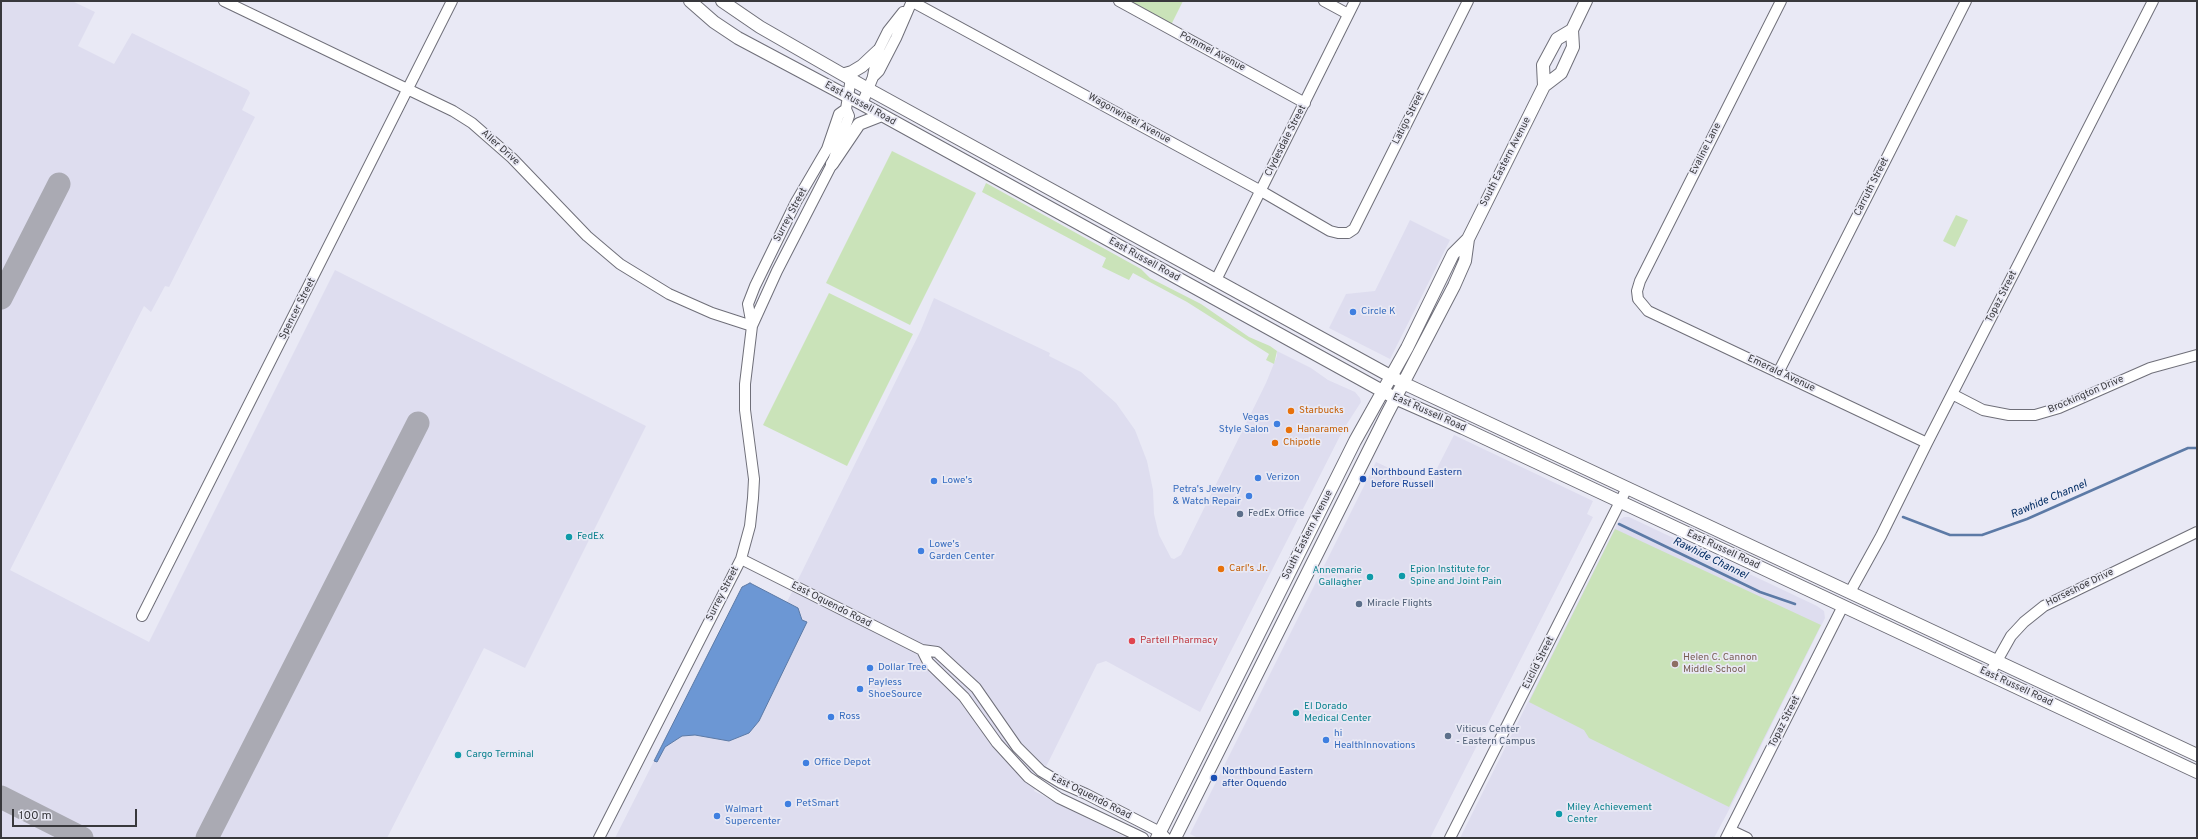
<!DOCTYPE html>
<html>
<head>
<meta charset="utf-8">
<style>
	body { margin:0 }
	#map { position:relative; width:2198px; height:839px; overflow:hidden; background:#e9e9f5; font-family:Overpass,sans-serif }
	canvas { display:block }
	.frame { position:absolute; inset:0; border:2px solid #38383c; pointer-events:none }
	.scale { position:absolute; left:12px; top:809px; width:125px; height:18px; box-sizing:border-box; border:2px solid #38383c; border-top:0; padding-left:5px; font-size:12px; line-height:14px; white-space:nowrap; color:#38383c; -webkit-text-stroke:3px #e9e9f5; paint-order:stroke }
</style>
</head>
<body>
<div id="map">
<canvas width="2198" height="839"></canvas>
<div class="frame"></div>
<div class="scale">100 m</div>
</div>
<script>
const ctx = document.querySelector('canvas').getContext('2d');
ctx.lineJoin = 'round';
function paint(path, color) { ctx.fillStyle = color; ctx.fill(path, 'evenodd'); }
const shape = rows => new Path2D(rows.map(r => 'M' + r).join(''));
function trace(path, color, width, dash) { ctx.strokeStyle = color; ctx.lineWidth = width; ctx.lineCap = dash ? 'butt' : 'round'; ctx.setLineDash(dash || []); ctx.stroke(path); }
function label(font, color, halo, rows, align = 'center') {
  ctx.font = font + ' Overpass,sans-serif'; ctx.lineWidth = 3.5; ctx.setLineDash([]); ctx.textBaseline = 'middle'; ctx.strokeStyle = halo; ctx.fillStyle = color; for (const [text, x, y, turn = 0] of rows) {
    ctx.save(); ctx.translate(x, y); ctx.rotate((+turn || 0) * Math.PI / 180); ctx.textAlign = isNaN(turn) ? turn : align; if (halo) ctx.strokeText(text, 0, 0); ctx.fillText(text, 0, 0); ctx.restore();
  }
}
const built = shape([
	[1,1,72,1,95,12,78,46,114,64,132,33,248,90,250,93,242,110,255,117,169,287,165,286,151,312,144,306,10,570,149,642,335,270,646,426,525,668,484,648,387,838,1,838],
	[1410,220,1450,240,1390,359,1329,328,1346,294,1375,291],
	[934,298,1050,353,1049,356,1081,372,1116,403,1135,430,1147,461,1153,490,1154,514,1159,535,1171,558,1174,559,1181,555,1266,383,1277,356,1277,351,1311,368,1328,380,1355,392,1360,398,1361,402,1343,430,1200,712,1106,661,1097,664,1034,791,1127,838,615,838,742,587,750,583,787,602,921,330],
	[1454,435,1593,501,1587,514,1593,517,1430,838,1198,838,1190,834,1376,462,1428,486],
	[1624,517,1629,517,1817,606,1824,611,1825,618,1731,806,1714,838,1460,838,1619,520]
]);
const green = shape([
	[1119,1,1183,1,1169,29],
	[892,151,976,193,910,325,826,283],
	[986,183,1141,269,1150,278,1201,304,1249,337,1270,346,1277,351,1274,364,1266,360,1269,354,1187,302,1133,273,1129,280,1102,267,1106,258,982,192],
	[1956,215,1968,220,1955,247,1943,241],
	[829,293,913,334,847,466,763,425],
	[1615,529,1821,625,1729,807,1589,738,1584,730,1529,702]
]);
const water = shape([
	[750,583,798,608,802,620,807,622,759,721,749,733,729,741,695,735,682,736,665,747,657,762,654,761,742,587,750,583]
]);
const stream = shape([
	[1903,517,1950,535,1982,535,2027,519,2158,461,2188,448,2197,448],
	[1619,524,1760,592,1795,604]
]);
const taxiway = shape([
	[1,298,59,184],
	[1,797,82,838],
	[207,838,418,423]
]);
const minor = shape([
	[224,1,453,111,472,123,512,158,587,236,620,264,669,294,712,313,752,326],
	[911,1,1261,191,1330,231,1338,233,1348,233,1354,229,1468,1],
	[1119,1,1305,103],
	[1324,1,1348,14],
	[1781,1,1640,281,1637,291,1638,299,1648,311,1927,443],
	[873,76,878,51,888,31,903,12],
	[862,104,873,77,879,71,896,38,912,1],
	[1216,280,1355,1],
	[752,326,748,304,755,286,796,202,827,149,839,114,846,109],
	[1778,373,1966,1],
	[1952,394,1983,410,2009,415,2035,415,2059,408,2150,368,2197,355],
	[741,559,922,650,937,652,976,688,1017,747,1041,771,1061,783,1086,794,1160,832,1166,838],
	[1850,592,1881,536,1927,443,2153,1],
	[142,616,452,1],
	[922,650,928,662,964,697,997,743,1028,777,1059,798,1143,838],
	[1989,675,2011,636,2024,622,2044,606,2197,532],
	[1730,830,1747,838],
	[599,838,741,559,750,526,753,498,754,479,745,410,745,384,752,326,777,271,832,164,849,116,846,109,851,78],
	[1450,838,1627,488],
	[1726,838,1843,606]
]);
const major = shape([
	[690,1,714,22,738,38,862,104,1395,398,1463,428,2197,772],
	[722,1,760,27,868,89,1403,383,2197,755],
	[845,74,852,72,862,66,878,51],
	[1544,86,1561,73,1573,47,1572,30,1586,1],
	[832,164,859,124,882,115],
	[1157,838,1355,441,1407,348,1453,254,1468,239],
	[1175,838,1387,414,1454,286,1465,261,1468,239,1544,86,1543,65,1557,39,1572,30]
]);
const markers = [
	[1353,312,4,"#3f7fe0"],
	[1291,411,4,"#e8710a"],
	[1277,424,4,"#3f7fe0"],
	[1289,430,4,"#e8710a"],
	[1275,443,4,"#e8710a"],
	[1258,478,4,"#3f7fe0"],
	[1363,479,4,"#1a4fb4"],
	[934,481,4,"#3f7fe0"],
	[1249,496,4,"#3f7fe0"],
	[1240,514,4,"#5c6f8a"],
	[569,537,4,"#0f9aa8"],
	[921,551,4,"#3f7fe0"],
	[1221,569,4,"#e8710a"],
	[1402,576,4,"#0f9aa8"],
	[1370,577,4,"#0f9aa8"],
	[1359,604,4,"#5c6f8a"],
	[1132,641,4,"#e0444e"],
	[1675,664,4,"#8d6e63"],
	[870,668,4,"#3f7fe0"],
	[860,689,4,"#3f7fe0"],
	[1296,713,4,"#0f9aa8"],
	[831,717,4,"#3f7fe0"],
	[1448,736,4,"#5c6f8a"],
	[1326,740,4,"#3f7fe0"],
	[458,755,4,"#0f9aa8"],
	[806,763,4,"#3f7fe0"],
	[1214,778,4,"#1a4fb4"],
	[788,804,4,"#3f7fe0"],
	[1559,814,4,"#0f9aa8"],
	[717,816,4,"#3f7fe0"]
];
const streetNames = [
	["Pommel Avenue",1212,52,28],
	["East Russell Road",860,104,29],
	["Latigo Street",1409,118,-63],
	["Wagonwheel Avenue",1129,119,29],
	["Clydesdale Street",1286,141,-63],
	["Aller Drive",500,148,42],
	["Evaline Lane",1706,149,-63],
	["South Eastern Avenue",1506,162,-63],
	["Carruth Street",1872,187,-63],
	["Surrey Street",791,215,-62],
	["East Russell Road",1144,260,29],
	["Topaz Street",2002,297,-63],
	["Spencer Street",298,309,-63],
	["Emerald Avenue",1781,374,25],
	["Brockington Drive",2086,395,-23],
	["East Russell Road",1429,413,24],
	["South Eastern Avenue",1308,535,-63],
	["East Russell Road",1723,550,25],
	["Horseshoe Drive",2080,588,-26],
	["Surrey Street",723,594,-63],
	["East Oquendo Road",831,605,27],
	["Euclid Street",1539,663,-63],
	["East Russell Road",2016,687,25],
	["Topaz Street",1785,722,-63],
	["East Oquendo Road",1091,797,27]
];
const shopNames = [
	["Circle K",1361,312],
	["Vegas",1269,418,"right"],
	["Style Salon",1269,430,"right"],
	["Verizon",1266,478],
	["Lowe's",942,481],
	["Petra's Jewelry",1241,490,"right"],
	["& Watch Repair",1241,502,"right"],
	["Lowe's",929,545],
	["Garden Center",929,557],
	["Dollar Tree",878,668],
	["Payless",868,683],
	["ShoeSource",868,695],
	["Ross",839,717],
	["hi",1334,734],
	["HealthInnovations",1334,746],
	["Office Depot",814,763],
	["PetSmart",796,804],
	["Walmart",725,810],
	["Supercenter",725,822]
];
const foodNames = [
	["Starbucks",1299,411],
	["Hanaramen",1297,430],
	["Chipotle",1283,443],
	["Carl's Jr.",1229,569]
];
const transitNames = [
	["Northbound Eastern",1371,473],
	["before Russell",1371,485],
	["Northbound Eastern",1222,772],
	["after Oquendo",1222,784]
];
const serviceNames = [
	["FedEx Office",1248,514],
	["Miracle Flights",1367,604],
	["Viticus Center",1456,730],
	["- Eastern Campus",1456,742]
];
const cultureNames = [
	["FedEx",577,537],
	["Epion Institute for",1410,570],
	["Spine and Joint Pain",1410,582],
	["Annemarie",1362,571,"right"],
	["Gallagher",1362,583,"right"],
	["El Dorado",1304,707],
	["Medical Center",1304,719],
	["Cargo Terminal",466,755],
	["Miley Achievement",1567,808],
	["Center",1567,820]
];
const healthNames = [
	["Partell Pharmacy",1140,641]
];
const educationNames = [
	["Helen C. Cannon",1683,658],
	["Middle School",1683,670]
];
const waterNames = [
	["Rawhide Channel",2049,500,-23],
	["Rawhide Channel",1710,559,26]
];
paint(built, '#deddef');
paint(green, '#cae3b9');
paint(water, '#6c97d4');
trace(water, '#5c7aa6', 1);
trace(stream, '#5c7aa6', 2.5);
trace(taxiway, '#aaaab3', 23);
trace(minor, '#6f6f79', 12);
trace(major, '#6f6f79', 14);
trace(minor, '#fff', 10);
trace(major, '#fff', 12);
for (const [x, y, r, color] of markers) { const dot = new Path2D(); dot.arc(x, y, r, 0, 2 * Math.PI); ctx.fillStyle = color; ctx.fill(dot); trace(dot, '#e9e9f5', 1.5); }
label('10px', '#38383c', '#e9e9f5', streetNames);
label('10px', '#366cbe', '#e9e9f5', shopNames, 'left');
label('10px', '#c56008', '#e9e9f5', foodNames, 'left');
label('10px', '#164399', '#e9e9f5', transitNames, 'left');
label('10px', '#4e5e75', '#e9e9f5', serviceNames, 'left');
label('10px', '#0d838f', '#e9e9f5', cultureNames, 'left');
label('10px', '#be3a42', '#e9e9f5', healthNames, 'left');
label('10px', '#785e54', '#e9e9f5', educationNames, 'left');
label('italic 11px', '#022c63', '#e9e9f5', waterNames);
</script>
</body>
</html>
